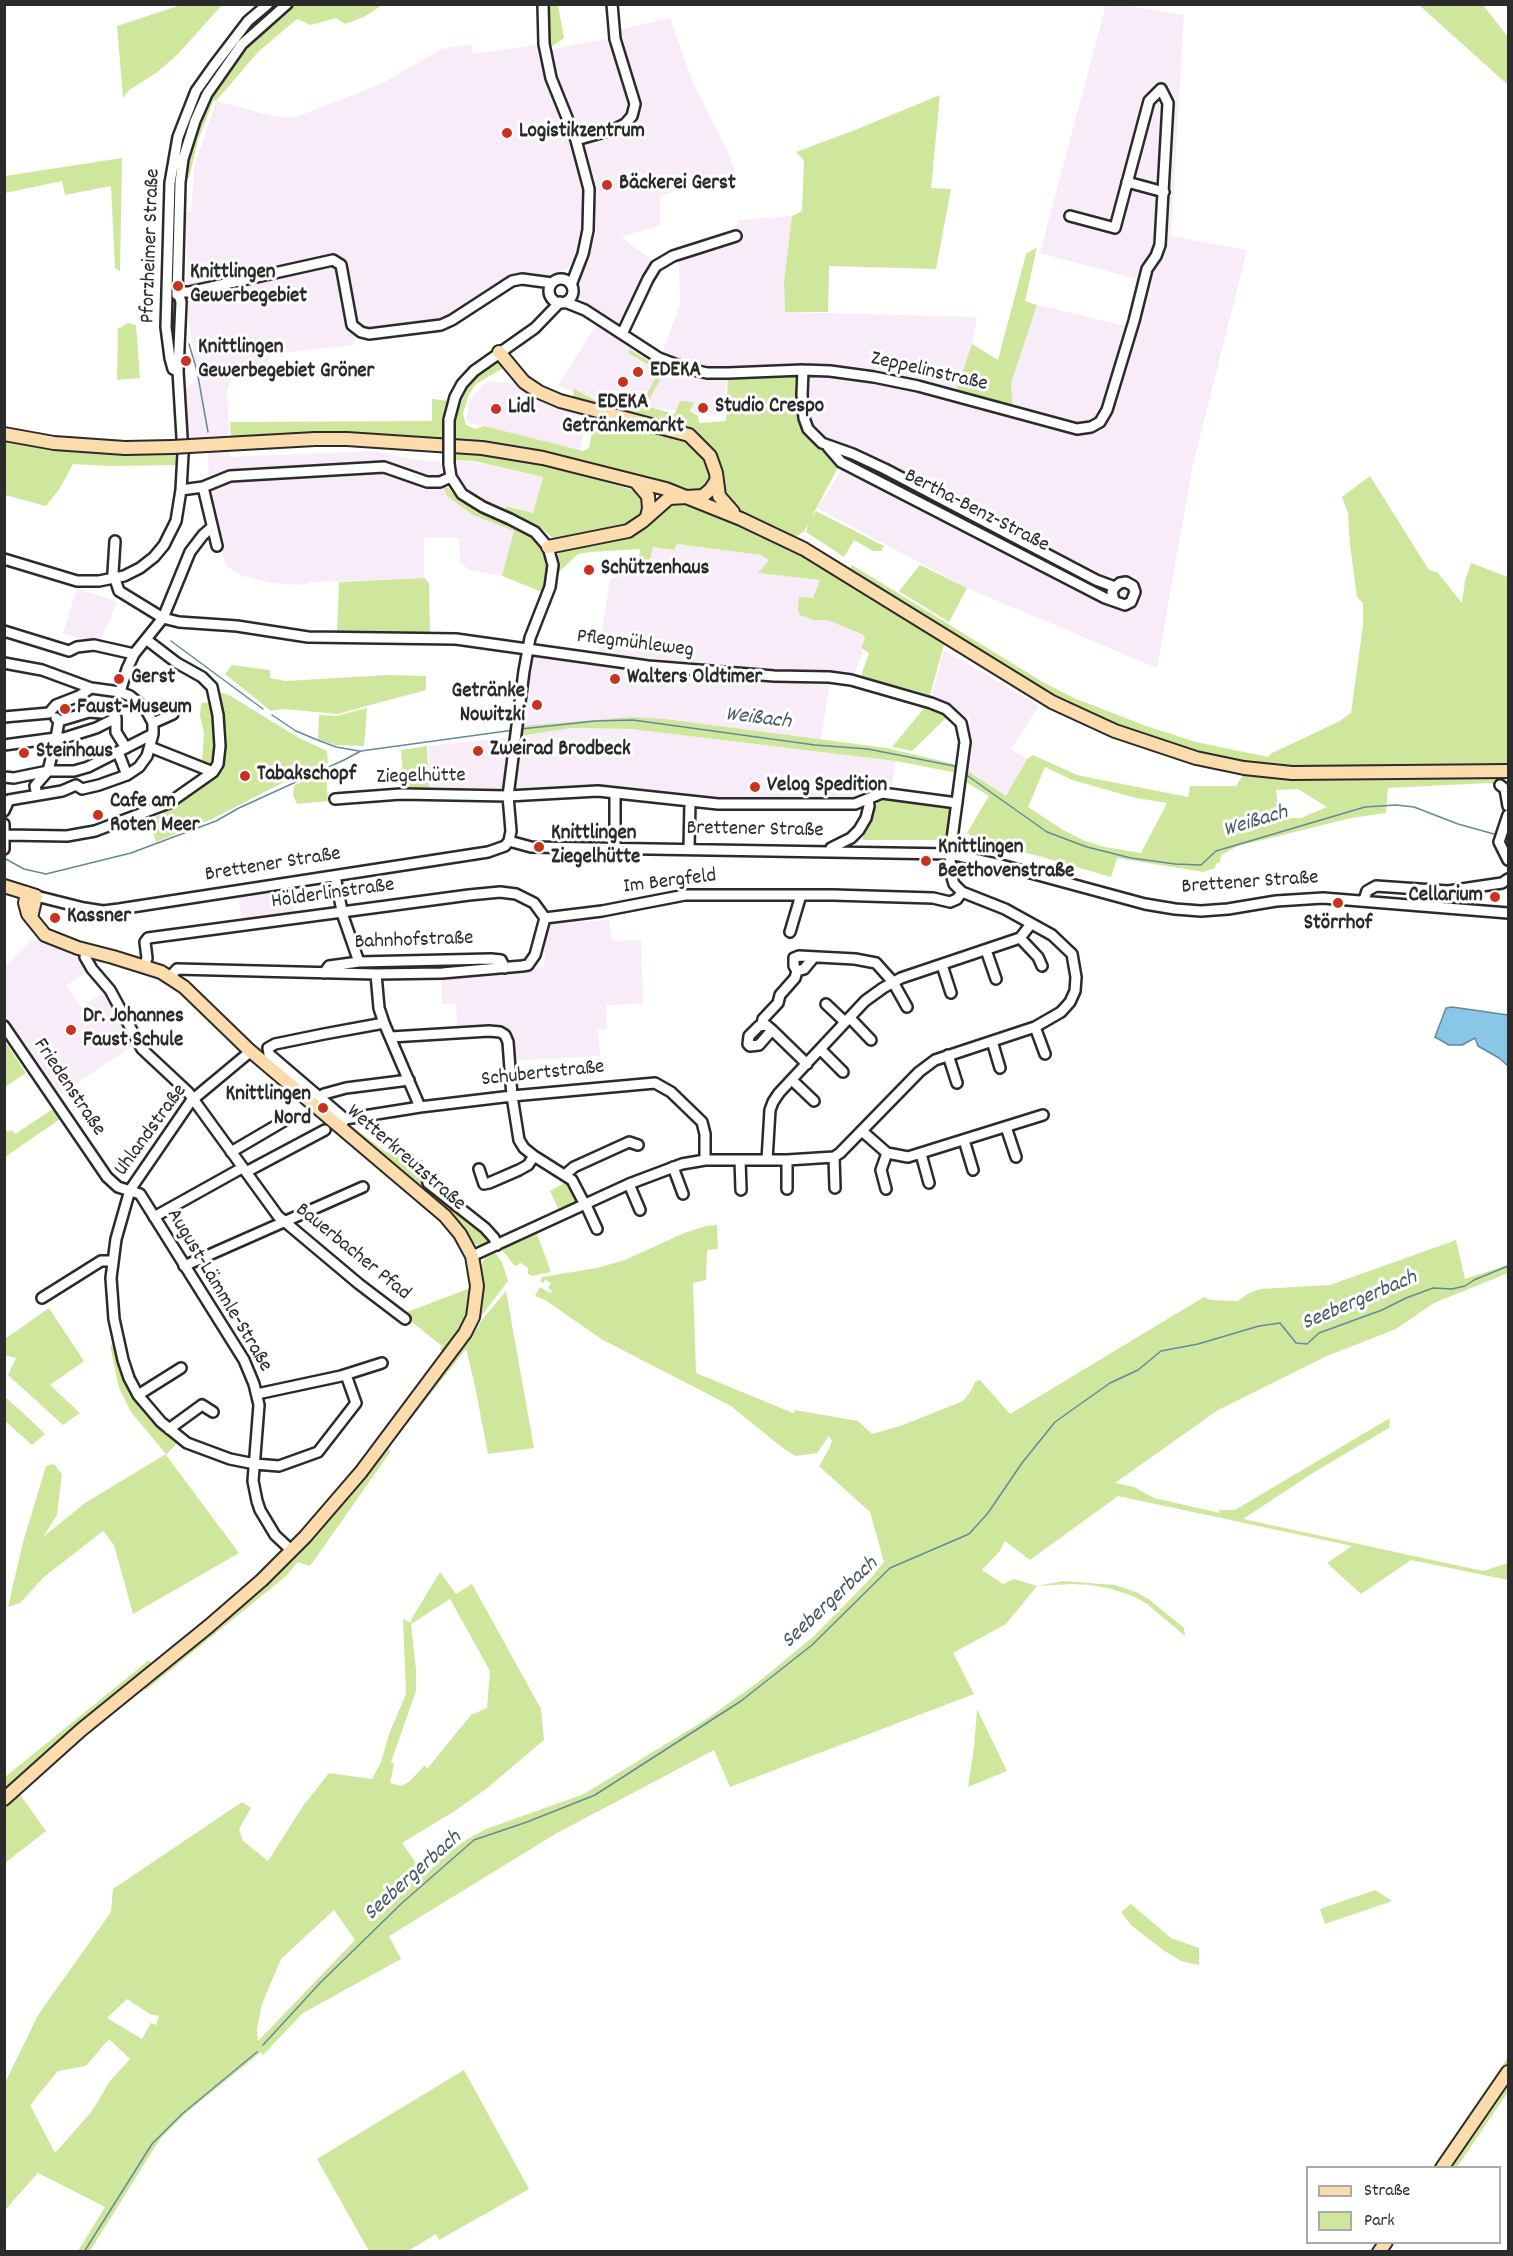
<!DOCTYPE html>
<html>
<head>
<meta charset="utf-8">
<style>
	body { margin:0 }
	#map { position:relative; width:1513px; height:2256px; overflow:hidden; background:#fff; font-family:Dekko,sans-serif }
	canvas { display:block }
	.frame { position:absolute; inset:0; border:6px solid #2b2b2b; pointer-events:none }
	.legend { position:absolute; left:1306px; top:2166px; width:195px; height:78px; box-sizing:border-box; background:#fff; border:2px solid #aaa; margin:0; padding:8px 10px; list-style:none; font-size:18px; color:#2b2b2b }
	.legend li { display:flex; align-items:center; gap:12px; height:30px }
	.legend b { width:30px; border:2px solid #aaa }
</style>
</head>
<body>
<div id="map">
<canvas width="1513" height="2256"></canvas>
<div class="frame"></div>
<ul class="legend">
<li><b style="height:8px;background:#fcdcac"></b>Straße</li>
<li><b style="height:16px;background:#cfe79d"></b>Park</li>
</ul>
</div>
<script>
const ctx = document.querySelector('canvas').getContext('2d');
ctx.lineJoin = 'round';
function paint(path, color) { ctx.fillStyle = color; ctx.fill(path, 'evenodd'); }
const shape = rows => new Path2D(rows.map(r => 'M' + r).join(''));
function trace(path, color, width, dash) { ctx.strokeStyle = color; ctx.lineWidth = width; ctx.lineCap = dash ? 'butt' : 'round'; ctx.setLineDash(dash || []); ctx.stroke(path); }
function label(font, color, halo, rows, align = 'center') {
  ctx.font = font + ' Dekko,sans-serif'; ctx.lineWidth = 6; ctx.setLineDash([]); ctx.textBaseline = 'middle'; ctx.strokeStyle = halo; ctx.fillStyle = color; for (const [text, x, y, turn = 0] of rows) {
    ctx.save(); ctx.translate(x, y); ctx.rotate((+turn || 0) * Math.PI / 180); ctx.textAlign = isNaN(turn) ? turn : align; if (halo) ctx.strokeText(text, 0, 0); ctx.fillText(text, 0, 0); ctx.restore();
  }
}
const built = shape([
	[1106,5,1124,5,1184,15,1171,236,1247,250,1192,469,1157,668,967,588,817,508,846,463,729,373,720,416,594,401,558,385,596,325,658,363,680,305,679,259,672,251,734,232,739,220,792,216,784,281,785,312,977,317,972,344,1011,383,1037,305,1126,326,1136,279,1040,253],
	[670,18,693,83,729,154,735,172,660,196,660,225,621,237,655,262,643,277,623,321,613,324,588,306,580,297,578,278,587,264,596,234,596,210,583,212,582,230,576,259,566,270,543,278,529,276,437,322,367,330,358,327,353,345,269,354,270,373,236,376,230,382,227,391,229,431,227,439,188,441,185,389,197,380,188,313,186,212,191,212,194,169,216,101,272,116,293,118,381,84,441,49,471,44,473,54,544,44,546,51,614,37,613,31],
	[490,381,519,384,533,396,548,404,583,414,587,418,580,451,469,423,466,419,469,401,483,385],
	[208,451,229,451,230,457,373,451,418,460,441,462,443,486,447,496,473,515,514,531,502,576,469,570,460,562,459,538,424,538,424,578,313,582,302,585,272,583,243,576,227,567,216,536,209,496],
	[454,461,474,462,543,477,533,513,506,505,504,512,481,501,461,485,454,472],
	[676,544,761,555,769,559,759,573,820,580,813,599,814,620,827,620,862,634,865,638,861,648,863,651,853,678,830,682,821,740,665,719,521,726,530,659,541,647,598,655,610,579,644,569,652,547,674,550],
	[77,588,117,602,99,644,63,633],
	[944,650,1039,706,1011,749,1027,759,1006,796,966,770,969,741,967,728,970,723,969,717,931,698],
	[572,728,631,729,896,761,891,789,880,787,875,788,873,792,856,800,718,800,518,791,514,786,520,736],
	[510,737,503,788,501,790,429,790,428,746],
	[291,889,295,916,243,924,238,897],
	[609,920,613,941,641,940,643,1004,606,1005,607,1029,598,1030,600,1056,514,1061,512,1034,508,1029,504,1027,457,1028,456,1004,442,1004,441,976,544,968,545,953,540,952,548,924],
	[38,939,76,952,89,970,66,986,81,1007,107,991,137,1043,59,1095,5,1016,4,967,31,940]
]);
const green = shape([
	[181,5,222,5,177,55,156,73,129,90,123,98,117,26],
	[293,5,382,5,364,17,345,24,336,18,311,25,297,19,258,52,216,101,214,99,198,140,189,178,187,178,185,174,192,137,208,99,250,46],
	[543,5,558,5,564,38,545,51],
	[1419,5,1483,5,1508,37,1508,85],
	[940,95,931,188,951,189,936,269,829,266,828,312,785,312,784,281,792,216,802,211,804,161,796,152,855,130],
	[122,158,120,271,115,268,111,186,65,195,62,181,5,193,5,176],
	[1037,247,1025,301,1037,305,1011,383,1013,411,954,396,972,344,998,360,1026,254],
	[128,323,136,325,140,378,117,380,118,329],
	[630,350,665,370,646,406,675,414,680,401,692,402,694,403,689,411,698,416,699,423,726,421,728,373,803,370,804,418,841,462,811,518,816,511,884,546,881,551,873,551,854,540,844,557,806,532,808,523,804,532,793,538,756,522,726,502,719,473,685,428,573,397,574,389,596,401,601,401,604,395,641,405,659,371,628,353],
	[492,363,500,363,505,367,476,384,469,394,463,414,466,425,475,429,484,426,583,451,589,448,593,427,598,417,687,438,702,451,712,478,709,487,694,493,547,452,481,440,454,441,456,407,463,391,471,378],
	[432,399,450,401,443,440,334,435,317,432,231,438,230,422,432,421],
	[4,440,39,448,96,454,107,452,178,453,178,465,110,466,73,464,60,488,46,506,5,495],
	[454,450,541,463,633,490,643,500,643,517,630,526,556,540,538,526,505,510,506,506,533,513,543,477,474,461,454,460],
	[1370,476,1429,570,1437,572,1462,603,1465,581,1471,563,1508,577,1508,771,1500,785,1489,783,1388,788,1386,813,1351,818,1238,846,1221,855,1220,862,1216,864,1215,868,1203,872,1117,858,1111,877,1035,855,984,844,967,833,989,796,964,781,966,770,1006,796,1027,759,1033,755,1077,775,1188,797,1190,786,1236,786,1245,772,1291,778,1388,778,1246,764,1158,743,1055,699,849,571,852,565,1041,681,1074,698,1146,726,1196,742,1268,757,1272,753,1340,721,1351,713,1363,625,1363,603,1357,597,1350,545,1348,513,1342,497],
	[1045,767,1072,780,1136,798,1167,803,1141,853,1105,847,1085,841,1063,830,1028,807],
	[1298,789,1327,807,1301,818,1280,818,1276,790],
	[443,486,448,488,461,502,507,523,532,537,540,546,547,562,548,573,545,590,540,591,502,576,514,531,473,515,447,496],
	[679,500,740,523,800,553,945,641,930,695,861,676,869,653,861,648,865,638,862,634,827,620,814,620,800,615,798,609,799,597,813,598,820,580,758,573,769,560,761,555,677,544,674,550,653,547,648,569,637,573,640,549,591,552,578,554,558,573,558,554,563,549,636,535,665,503],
	[920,565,967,588,949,622,899,591],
	[424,578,429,583,430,634,337,633,339,582],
	[232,665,270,670,270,678,286,681,388,675,426,676,426,690,337,714,284,709,271,711,225,674],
	[222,693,229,695,299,738,327,751,328,763,288,780,212,819,156,842,149,820,175,807,217,774,222,766,224,741,219,694],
	[212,702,216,730,211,765,202,762,204,733,200,716,201,703],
	[926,706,939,710,948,716,912,751,892,747],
	[367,708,364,746,334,745,318,739,319,715,337,716],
	[632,717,665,719,887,748,958,765,957,773,896,761,631,729,572,728,520,736,521,726],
	[427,746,429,789,404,789,401,750],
	[326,772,328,801,297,804,293,795,294,785],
	[890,795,951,807,945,840,862,840,878,800],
	[495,962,496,965,437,970,333,971,358,965],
	[4,1040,26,1073,5,1087,4,1087],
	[56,1107,63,1117,5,1157,4,1128,8,1132,12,1130,15,1134],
	[349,1124,386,1152,423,1160,426,1184,479,1227,490,1239,490,1241,480,1246,471,1242,348,1126],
	[568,1181,578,1201,559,1210,550,1191],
	[717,1225,718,1249,707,1250,706,1280,693,1283,696,1373,793,1413,795,1410,858,1421,872,1434,903,1425,963,1401,971,1391,975,1382,980,1380,1010,1414,1204,1297,1211,1300,1238,1301,1247,1294,1260,1289,1330,1285,1456,1240,1465,1279,1508,1265,1508,1273,1434,1303,1396,1329,1327,1356,1218,1410,1115,1483,1134,1487,1154,1498,1220,1513,1219,1510,1235,1510,1390,1418,1389,1428,1316,1471,1243,1519,1483,1571,1508,1563,1508,1580,1411,1560,1361,1594,1327,1563,1352,1546,1118,1496,1030,1560,1005,1541,999,1552,982,1570,1003,1584,1014,1579,1037,1586,1063,1581,1115,1585,1136,1592,1150,1600,1184,1628,1185,1636,1147,1604,1133,1596,1108,1588,1090,1585,1072,1584,1037,1586,1006,1624,953,1653,974,1694,730,1787,714,1750,557,1833,389,1936,401,1959,303,2013,263,2055,261,2052,186,2113,160,2139,90,2251,78,2251,105,2207,38,2173,5,2210,5,2083,38,2015,111,1912,113,1889,242,1802,251,1808,239,1829,243,1841,268,1861,303,1806,329,1773,372,1779,381,1762,389,1734,406,1694,403,1619,411,1623,412,1618,440,1572,456,1594,472,1584,541,1709,544,1740,486,1789,453,1812,402,1843,425,1876,444,1856,466,1840,486,1829,584,1794,705,1720,757,1683,813,1637,869,1580,884,1562,870,1512,819,1466,829,1449,832,1441,829,1436,817,1453,796,1456,784,1449,731,1406,603,1340,545,1300,535,1296,540,1287,550,1293,552,1291,548,1288,551,1283,545,1280,543,1283,540,1281,542,1277,597,1268,625,1260,684,1233,706,1226],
	[450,1599,490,1671,487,1708,471,1715,427,1769,425,1765,409,1782,401,1786,390,1783,394,1764,391,1762,416,1691,416,1669,411,1624],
	[334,1910,355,1940,258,2041,257,2029,262,2004,281,1959],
	[127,1999,150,2014,159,2016,156,2025,151,2023,142,2039,107,2018],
	[109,2039,130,2059,110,2081,92,2111,55,2153,30,2105,58,2071,86,2066],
	[537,1234,551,1272,532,1276,528,1274,528,1268,521,1263,515,1266,501,1249],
	[495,1253,502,1262,508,1281,482,1315,472,1336,482,1320,506,1291,534,1448,488,1454,475,1386,466,1349,388,1448,391,1451,310,1566,298,1562,286,1576,146,1690,138,1683,16,1789,46,1831,5,1863,5,1777,149,1660,155,1668,265,1583,456,1352,481,1286,480,1267,485,1258],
	[473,1287,469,1312,464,1325,443,1353,440,1349,442,1346,402,1314],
	[49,1308,84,1361,50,1385,80,1413,63,1425,8,1375,16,1358,5,1355,5,1339],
	[115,1344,118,1359,135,1397,149,1415,179,1441,166,1455,239,1553,133,1614,114,1545,103,1531,44,1577,20,1603,8,1607,23,1542,46,1466,54,1464,62,1474,57,1515,43,1537,85,1503,166,1454,131,1412,119,1388,110,1345],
	[5,1397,21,1411,45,1434,32,1445,5,1421],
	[977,1709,1007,1771,968,1787,974,1747],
	[1375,1890,1392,1901,1325,1924,1320,1909],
	[1131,1904,1171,1938,1199,1948,1199,1965,1181,1961,1163,1950,1131,1925,1121,1912],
	[1508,2057,1508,2092,1457,2167,1432,2168],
	[464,2070,529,2189,439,2240,436,2234,408,2251,369,2251,317,2159]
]);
const water = shape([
	[1452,1007,1508,1015,1508,1066,1499,1058,1478,1046,1475,1038,1462,1045,1449,1045,1435,1037,1446,1008,1452,1007]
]);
const stream = shape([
	[189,344,197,371,208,432],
	[171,641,263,709],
	[272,715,296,731,315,739,336,747,359,751],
	[521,729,595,721,633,720,815,745,868,749,954,766,959,770],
	[965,774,1047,832,1087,847,1131,858,1175,864,1201,865,1216,851,1365,807,1396,805,1414,807,1458,824,1494,834],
	[1507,834,1508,834],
	[4,858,24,869,46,874,131,853,216,821,239,808,344,760,361,751,514,730],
	[263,2045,320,1983,402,1903,474,1840,527,1822,595,1795,741,1701,812,1645,890,1568,969,1534,988,1513,1022,1463,1055,1422,1110,1383,1138,1370,1161,1351,1198,1344,1259,1326,1280,1323,1296,1343,1307,1344,1319,1333,1382,1310,1406,1298,1433,1288,1452,1289,1465,1286,1474,1280,1508,1266],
	[84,2252,152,2144,182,2114,257,2052]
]);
const minor = shape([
	[543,4,544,44,551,78,576,140,589,189,588,230,583,254,571,285],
	[576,140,615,129,625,124,632,116,635,104,615,39,612,4],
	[1127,182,1164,192],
	'549 291a12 12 0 1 1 24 0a12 12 0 1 1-24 0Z',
	[178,292,189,292,333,260,341,265,352,325,361,332,369,334,441,325,452,320,512,281,522,279,552,283],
	[177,295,180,182,183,159,195,121,207,94,242,44,287,4],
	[565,302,585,310,659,358,688,369,707,373,728,373,803,370,830,371,874,377,918,386,1077,429,1091,427,1100,422,1107,410,1134,321,1147,269,1156,256,1160,245,1168,103,1161,89,1149,101,1115,228,1070,216],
	[622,334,648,279,656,266,673,256,736,236],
	[803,370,802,395,804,418,808,429,822,443,853,454,885,469,1096,580,1115,587],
	[178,371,173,369,170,358,166,327,170,183,178,137,196,91,213,67,248,21,268,4],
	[449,420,455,397,462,384,474,371,535,328,560,302],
	[828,447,841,462,1105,598,1125,605,1131,602,1135,592,1133,586,1126,582,1120,583,1115,587,1112,592,1114,600],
	[449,464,451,477,462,494,483,507,510,519,535,532,548,547,553,565,550,587,530,638,524,671,508,796,511,831,509,841],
	[203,487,217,546],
	[181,490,203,487,230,476,384,467,427,482,440,482,451,477],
	[115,541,113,573,119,591,163,618,179,622,237,626,308,637,456,639,648,666,774,676,829,677,851,680,931,703,946,709,961,723,965,742,950,854,951,874,954,884,962,892,1005,909,1052,935,1072,954,1076,977,1075,991,1070,1002,1061,1012,1035,1027,935,1060,919,1072,840,1153,834,1157,787,1160,705,1160,682,1164,629,1184,472,1256],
	[4,559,77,581,99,581,124,576,140,568,154,557,164,545,176,521,181,490,183,454,178,371,181,302,178,292],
	[4,631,69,651,77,647,94,645,134,654],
	[4,663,42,670,91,688,120,692,130,696,145,708,153,723,153,734,147,756,139,767,127,775,99,785,82,789,76,785,62,791,9,800,4,811],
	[120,692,127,669,134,654,163,618,190,552,203,535,211,528],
	[4,717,49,713,56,705,79,696,91,688],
	[56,718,59,721,56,738,64,738,96,728,116,718],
	[59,721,89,712,102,713,110,709,116,718,116,732,126,748],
	[153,723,173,714],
	[4,745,56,738,48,771,14,778,4,777],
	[150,747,213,772],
	[118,752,127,775],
	[1500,785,1505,789,1508,806],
	[615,793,615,848],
	[37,795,35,786,48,771,74,771,88,767,153,734],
	[335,799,401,794,508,796,598,791,718,804,855,804,882,793,957,803],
	[1508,815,1499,842,1508,860],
	[4,824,4,849],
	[5,835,67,836,95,831,169,803,213,772,218,764,220,746,218,715,212,687,202,677,177,663,147,640],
	[509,841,531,847,950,854,1001,865,1145,904,1175,909,1201,911,1228,909,1276,901,1323,898,1508,913],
	[689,849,690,802],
	[831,852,831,848,851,838,859,830,866,818,869,806,868,799],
	[335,876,343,916,359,962],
	[36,896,84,908,103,911,119,909,488,852,505,846,509,841],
	[1364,900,1367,891,1376,886,1448,891,1502,883,1508,879],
	[545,918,602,911,685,895,833,895,933,898,950,902,957,899,962,892],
	[790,932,801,895],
	[1020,938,1038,957,1042,966],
	[87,950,85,957,92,969,110,990,142,1049,188,1092,278,1216,359,1284,405,1319],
	[986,950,996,979],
	[814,957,804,969,797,971,794,966,794,958,799,956,855,959,876,963,893,982,907,1007],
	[942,965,951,993],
	[144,967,147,958,145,942,148,938,469,895,500,892,516,894,534,903,545,918],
	[324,973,329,966,359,962,491,959,501,960,505,968],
	[376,974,379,1008,384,1023,420,1107],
	[170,977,177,969,376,974,442,973,522,966,528,965,535,955,545,918],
	[826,1004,845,1022],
	[850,1018,871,1040],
	[762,1024,763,1019,778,1003,780,995,795,978,797,971],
	[4,1026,107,1177,118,1187,140,1194,244,1360,254,1384,259,1405,253,1481,257,1501,260,1510,275,1535,291,1550],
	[1035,1027,1045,1054],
	[772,1030,759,1045,750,1046,748,1044,749,1036,759,1026,766,1025,772,1030,807,1064],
	[391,1037,489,1031,500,1032,505,1035,508,1042,512,1096,519,1140,524,1148,534,1156,572,1180,585,1205],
	[992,1041,1000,1068],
	[821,1050,843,1072],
	[251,1051,191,1101,130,1190,116,1239,111,1278,114,1319,123,1360,129,1378,138,1395,161,1422,187,1443,230,1459,255,1464,279,1466,318,1452,356,1403,346,1375],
	[948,1055,957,1083],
	[792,1080,814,1101],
	[319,1098,324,1094,346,1088,409,1080],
	[345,1119,269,1054,268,1048,275,1044,324,1034,384,1023],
	[340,1127,345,1119,420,1107,512,1096,655,1083,671,1092,702,1122,705,1134,705,1160],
	[1006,1127,1016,1157],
	[862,1131,887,1153,908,1157,1043,1115],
	[964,1140,973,1170],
	[231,1152,289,1118],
	[921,1154,929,1183],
	[834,1157,835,1188],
	[740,1160,741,1190],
	[767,1160,770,1110,773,1102,779,1093,865,1001,883,988,901,978,1020,938,1031,924],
	[787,1160,787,1189],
	[673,1167,683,1194],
	[479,1169,484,1184,489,1183,519,1170,528,1165,534,1156],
	[246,1172,325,1130],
	[566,1174,574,1167,629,1142,638,1145],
	[427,1176,428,1183,485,1228,494,1238,497,1245],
	[629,1184,640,1210],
	[886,1189,881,1170,887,1153],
	[586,1205,597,1229],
	[154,1217,242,1168],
	[184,1266,363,1187],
	[42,1298,101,1261,113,1261],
	[257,1394,341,1376,382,1363],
	[138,1395,181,1368],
	[169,1429,202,1405,213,1412]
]);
const major = shape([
	[499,352,524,382,539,392,560,401,689,435,710,456,716,473,719,496,733,512],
	[4,434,54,443,125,448,172,447],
	[243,443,315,439,347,439,482,448,543,458,666,489,741,519,804,549,1052,702,1115,731,1196,758,1244,768,1292,773,1508,771],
	[637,483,648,496,649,508,647,517],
	[548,547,628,531,643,521,669,498,703,496,711,489,716,481],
	[4,886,36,896,31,918],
	[4,1799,81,1730,209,1626,262,1580,305,1537,361,1472,465,1333,473,1317,477,1286,472,1256,460,1234,445,1216,248,1049,184,987,161,972,113,957,78,948,45,935,28,914,25,903,27,893],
	[1442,2168,1508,2072],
	[1379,2252,1386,2242]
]);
const minorBridge = shape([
	[449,464,449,420]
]);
const majorBridge = shape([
	[172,447,243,443]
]);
const markers = [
	[507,133,6,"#c8321e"],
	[607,185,6,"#c8321e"],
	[178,286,6,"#c8321e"],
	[186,361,6,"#c8321e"],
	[638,372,6,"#c8321e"],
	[623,382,6,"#c8321e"],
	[703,408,6,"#c8321e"],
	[496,409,6,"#c8321e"],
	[589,570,6,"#c8321e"],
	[119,679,6,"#c8321e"],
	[615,679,6,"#c8321e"],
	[537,705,6,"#c8321e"],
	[65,709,6,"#c8321e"],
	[478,751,6,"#c8321e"],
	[24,753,6,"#c8321e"],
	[245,776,6,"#c8321e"],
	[755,787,6,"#c8321e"],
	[98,815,6,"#c8321e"],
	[539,847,6,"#c8321e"],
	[926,861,6,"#c8321e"],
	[1495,897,6,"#c8321e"],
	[1338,903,6,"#c8321e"],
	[55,918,6,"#c8321e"],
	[71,1030,6,"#c8321e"],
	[323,1108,6,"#c8321e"]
];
const poiNames = [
	["Logistikzentrum",519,133],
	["Bäckerei Gerst",619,185],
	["Knittlingen",190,274],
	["Gewerbegebiet",190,298],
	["Knittlingen",198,349],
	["Gewerbegebiet Gröner",198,373],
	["EDEKA",650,372],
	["EDEKA",623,404,"center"],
	["Getränkemarkt",623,428,"center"],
	["Studio Crespo",715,408],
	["Lidl",508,409],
	["Schützenhaus",601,570],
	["Gerst",131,679],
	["Walters Oldtimer",627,679],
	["Getränke",525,693,"right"],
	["Nowitzki",525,717,"right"],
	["Faust-Museum",77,709],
	["Zweirad Brodbeck",490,751],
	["Steinhaus",36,753],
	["Tabakschopf",257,776],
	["Velog Spedition",767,787],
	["Cafe am",110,803],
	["Roten Meer",110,827],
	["Knittlingen",551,835],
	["Ziegelhütte",551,859],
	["Knittlingen",938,849],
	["Beethovenstraße",938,873],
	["Cellarium",1483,897,"right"],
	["Kassner",67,918],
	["Störrhof",1338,925,"center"],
	["Dr. Johannes",83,1018],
	["Faust Schule",83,1042],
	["Knittlingen",311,1096,"right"],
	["Nord",311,1120,"right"]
];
const streetNames = [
	["Pforzheimer Straße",152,246,-88],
	["Zeppelinstraße",929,373,13],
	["Bertha-Benz-Straße",976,512,27],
	["Pflegmühleweg",635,645,7],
	["Ziegelhütte",421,778,-1],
	["Brettener Straße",755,831,1],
	["Brettener Straße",273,866,-9],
	["Im Bergfeld",670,883,-7],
	["Brettener Straße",1250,884,-4],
	["Hölderlinstraße",333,895,-8],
	["Bahnhofstraße",414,942,-2],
	["Schubertstraße",543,1075,-6],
	["Friedenstraße",68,1088,56],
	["Uhlandstraße",152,1131,-54],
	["Wetterkreuzstraße",405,1159,41],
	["Bauerbacher Pfad",352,1253,39],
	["August-Lämmle-Straße",218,1291,59]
];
const waterNames = [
	["Weißach",758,720,7],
	["Weißach",1256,823,-17],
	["Seebergerbach",1360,1302,-23],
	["Seebergerbach",831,1604,-43],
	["Seebergerbach",414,1877,-42]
];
paint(built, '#f8ecf9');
paint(green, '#cfe79d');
paint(water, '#88c7e8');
trace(water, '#63899c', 1.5);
trace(stream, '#63899c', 1.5);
trace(minor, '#2b2b2b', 14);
trace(major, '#2b2b2b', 16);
trace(minor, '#fff', 9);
trace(major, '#fcdcac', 12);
trace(minorBridge, '#2b2b2b', 14, []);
trace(majorBridge, '#2b2b2b', 16, []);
trace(minorBridge, '#fff', 9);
trace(majorBridge, '#fcdcac', 12);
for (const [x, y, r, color] of markers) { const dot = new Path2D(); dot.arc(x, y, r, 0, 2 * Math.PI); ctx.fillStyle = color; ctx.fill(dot); trace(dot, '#fff', 2); }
label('bold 21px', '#2b2b2b', '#fff', poiNames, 'left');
label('21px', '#2b2b2b', '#fff', streetNames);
label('italic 22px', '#475a64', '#fff', waterNames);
</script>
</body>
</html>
